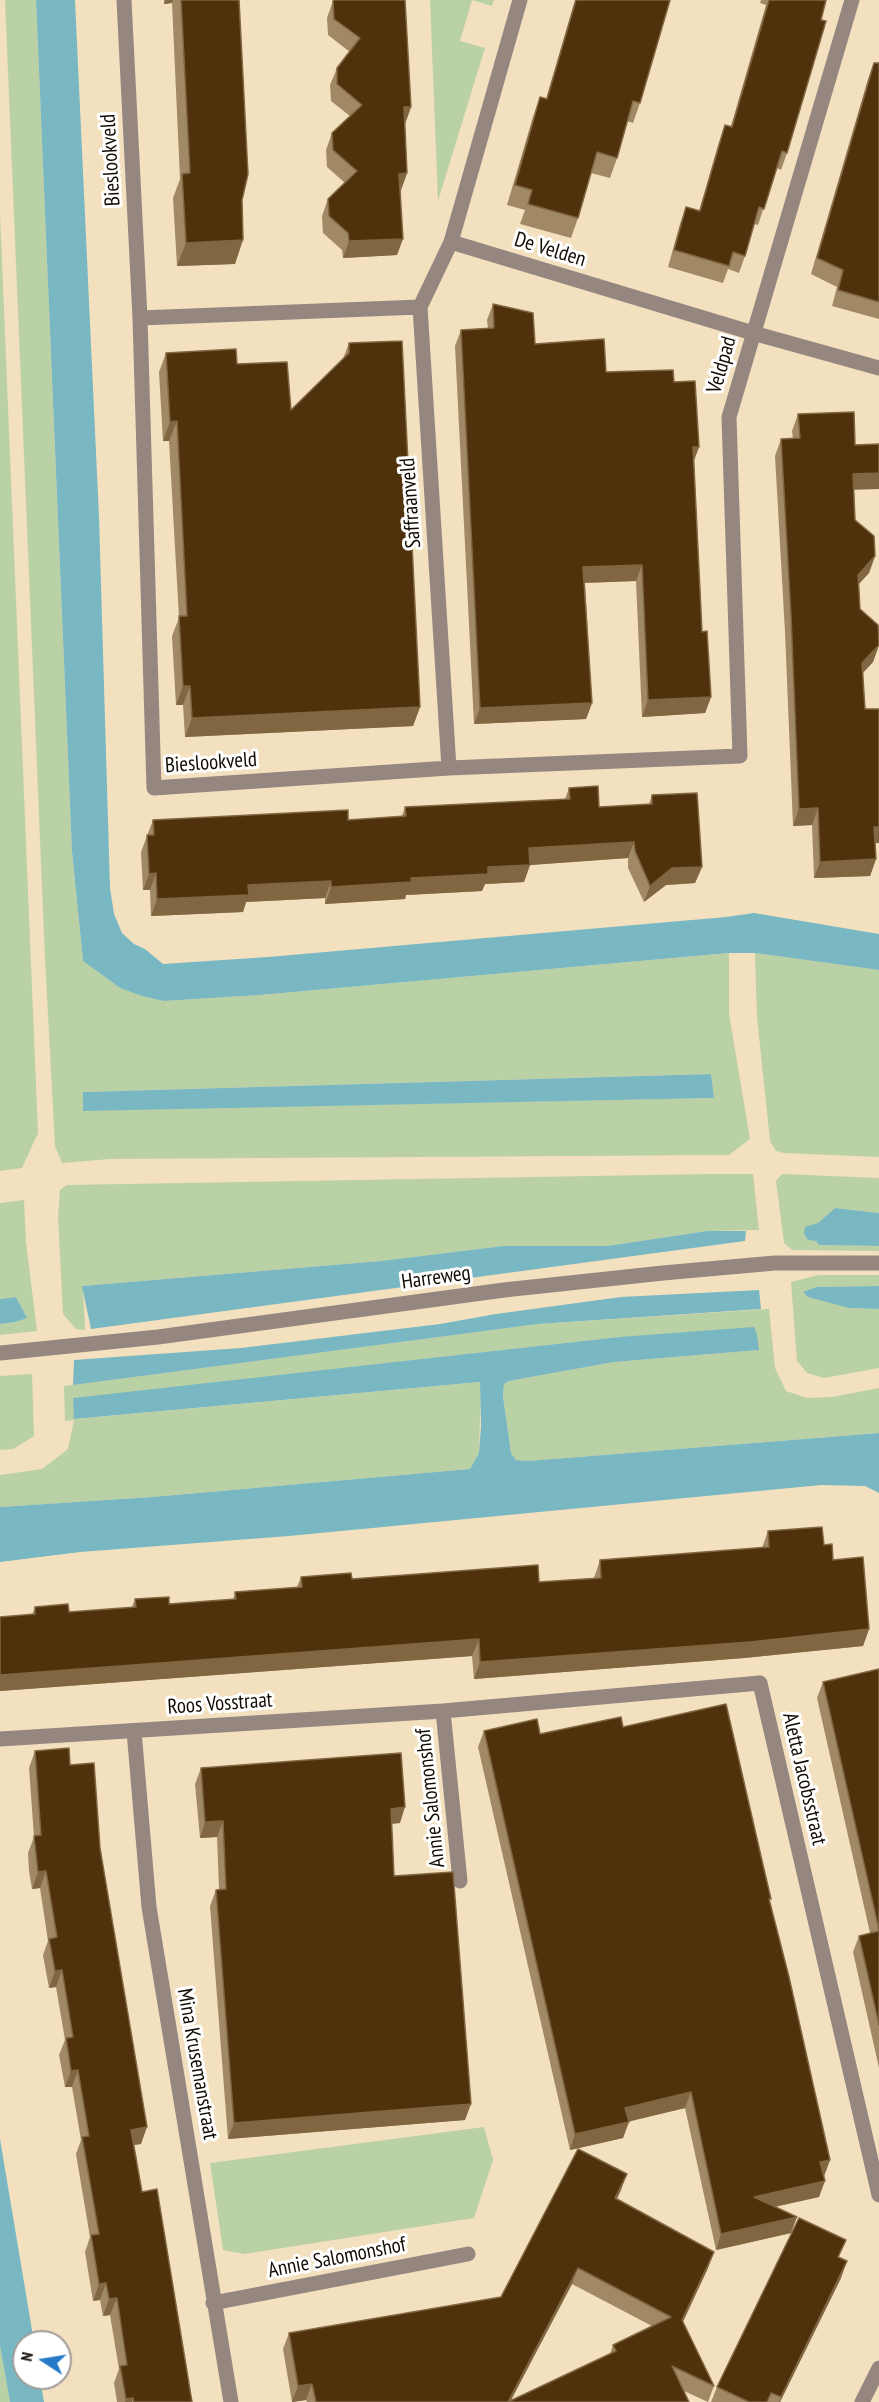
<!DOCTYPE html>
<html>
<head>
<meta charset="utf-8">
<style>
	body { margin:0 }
	#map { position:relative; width:879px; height:2402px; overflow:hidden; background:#f3e0bf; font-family:"PT Sans Narrow",sans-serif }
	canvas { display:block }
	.north { position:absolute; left:12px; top:2330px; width:60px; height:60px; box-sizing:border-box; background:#fff; border:2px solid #a09d9a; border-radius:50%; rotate:282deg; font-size:16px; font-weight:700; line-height:24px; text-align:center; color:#110b02 }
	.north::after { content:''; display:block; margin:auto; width:21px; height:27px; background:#247ac8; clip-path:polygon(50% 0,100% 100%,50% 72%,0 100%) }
</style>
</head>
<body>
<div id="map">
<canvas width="879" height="2402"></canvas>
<div class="north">N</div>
</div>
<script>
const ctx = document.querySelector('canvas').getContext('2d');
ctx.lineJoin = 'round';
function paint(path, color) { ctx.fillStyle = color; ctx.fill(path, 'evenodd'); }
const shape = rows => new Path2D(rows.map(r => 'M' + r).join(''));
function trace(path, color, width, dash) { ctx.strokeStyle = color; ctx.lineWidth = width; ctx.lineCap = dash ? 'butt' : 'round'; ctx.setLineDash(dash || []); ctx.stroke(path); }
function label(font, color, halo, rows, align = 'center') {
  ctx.font = font + ' "PT Sans Narrow",sans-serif'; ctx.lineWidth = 6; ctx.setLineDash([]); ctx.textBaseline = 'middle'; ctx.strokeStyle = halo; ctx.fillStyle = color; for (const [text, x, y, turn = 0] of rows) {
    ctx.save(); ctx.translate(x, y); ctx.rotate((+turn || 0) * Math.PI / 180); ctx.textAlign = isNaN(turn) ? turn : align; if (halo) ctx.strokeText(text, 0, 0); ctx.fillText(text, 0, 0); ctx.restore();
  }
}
const green = shape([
	[5,0,36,0,72,852,83,961,120,988,164,1001,260,995,729,953,729,1014,750,1139,729,1155,110,1159,62,1163,55,1146,45,959],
	[710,1074,714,1098,83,1110,83,1092],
	[430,0,494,0,492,6,472,0,460,41,485,48,438,201],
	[0,213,38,1133,22,1168,0,1171],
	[755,953,879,970,879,1157,784,1153,776,1151,770,1141,757,1017],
	[708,1174,753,1174,759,1230,707,1231,607,1246,503,1246,382,1261,83,1286,85,1330,76,1329,63,1314,58,1217,60,1190,67,1185],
	[782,1174,879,1178,879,1213,835,1208,818,1223,816,1241,819,1245,879,1246,879,1251,792,1250,784,1243,776,1181],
	[24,1200,26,1242,37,1331,0,1335,0,1324,15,1322,16,1297,0,1299,0,1203],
	[818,1275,879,1275,879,1286,817,1287,849,1308,879,1309,879,1368,824,1378,807,1373,797,1361,791,1282],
	[769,1309,775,1368,786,1391,807,1398,832,1397,879,1388,879,1433,528,1461,516,1460,511,1453,503,1396,504,1384,509,1381,614,1362,758,1350,619,1337,73,1399,75,1419,481,1382,479,1453,470,1469,152,1497,0,1507,0,1475,42,1469,68,1449,74,1420,65,1421,64,1386,538,1324],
	[32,1374,34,1436,13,1449,0,1450,0,1376],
	[484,2127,493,2160,474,2218,244,2254,223,2250,210,2163],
	[0,2346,10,2402,0,2402]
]);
const water = shape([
	[36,0,75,0,99,517,110,888,114,914,122,933,134,944,145,949,163,964,268,957,726,917,754,913,879,934,879,970,755,953,729,953,260,995,164,1001,142,996,120,988,83,961,72,852],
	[711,1074,714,1098,83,1111,83,1092],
	[835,1208,879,1213,879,1246,819,1245,816,1241,808,1240,804,1234,805,1227,818,1223],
	[707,1231,746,1231,745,1241,91,1329,82,1286,381,1261,503,1246,607,1246],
	[879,1286,879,1309,849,1308,808,1297,803,1292,817,1287],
	[759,1290,761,1309,538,1324,73,1385,74,1360,241,1348,440,1324,496,1314,621,1297],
	[16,1297,27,1318,15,1322,0,1324,0,1299],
	[754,1327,757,1335,759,1350,614,1362,509,1381,504,1384,503,1396,511,1453,516,1460,528,1461,879,1433,879,1493,865,1486,821,1485,289,1536,80,1552,0,1562,0,1507,152,1497,470,1469,479,1453,481,1426,480,1382,74,1419,73,1398,619,1337],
	[0,2139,34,2342,24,2342,24,2378,40,2378,44,2402,10,2402,0,2346]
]);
const minor = shape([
	[124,0,140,318,154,788,449,768,740,756,729,417,852,0],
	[451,242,753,333,879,368],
	[140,318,420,307],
	[449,768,420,307,451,242,520,0],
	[0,1353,158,1337,504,1290,663,1273,775,1263,879,1263],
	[443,1711,460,1881],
	[134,1731,149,1907,231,2402],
	[0,1739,443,1711,760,1683,879,2195],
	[213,2303,468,2254],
	[862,2402,879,2368]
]);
const wall = shape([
	[164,0,239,0,242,200,235,264,177,266,173,198,180,179,172,3,164,4],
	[575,0,670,0,640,103,633,123,627,121,617,158,610,178,591,173,578,218,571,238,520,224,525,210,507,205,533,117,540,97,546,99],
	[761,0,826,0,787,153,781,170,777,168,758,225,754,224,745,256,739,273,728,269,723,283,668,267,680,224,686,207,699,211,719,142,725,125,731,126,766,5,760,3],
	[333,1,411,107,405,124,407,173,401,190,397,255,343,258,342,250,323,233,322,216,328,199,345,183,327,167,326,150,332,133,350,116,331,101,330,85,337,68,350,52,328,35,327,18],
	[874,63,879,63,879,319,832,306,837,287,811,274,868,79],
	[493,304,535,344,606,372,674,382,699,447,694,460,702,632,711,697,705,713,642,717,636,581,585,583,592,703,586,719,474,724,455,346,461,330,488,328,487,320],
	[349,343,420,707,413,726,185,737,183,705,176,705,172,636,179,618,169,441,163,441,159,372,166,353,237,364,291,410,343,359],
	[798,414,854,490,855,520,875,556,869,573,859,584,860,609,879,645,873,662,863,673,865,709,879,709,879,843,875,843,876,859,870,876,814,878,812,825,793,826,785,632,775,456,781,439,793,439,792,431],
	[569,788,599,807,649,804,652,795,702,867,695,883,666,885,644,902,628,868,628,858,530,865,524,882,485,884,482,891,406,895,405,899,325,904,325,898,246,902,243,912,151,916,150,890,143,890,141,852,153,820,348,820,402,816,405,807,565,799],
	[768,1531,824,1545,833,1560,869,1629,863,1646,744,1658,474,1679,472,1656,0,1691,0,1617,32,1615,35,1607,69,1612,132,1607,135,1599,169,1604,233,1600,235,1592,297,1587,301,1577,352,1579,539,1582,594,1578,600,1560,762,1548],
	[879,1669,879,2068,853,1952,859,1936,870,1933,817,1698,823,1682],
	[623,1727,769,1902,830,2160,824,2176,819,2197,775,2207,791,2233,716,2250,685,2108,628,2121,623,2138,570,2150,478,1747,484,1731,540,1734],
	[35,1751,70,1765,100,1848,141,2144,134,2145,142,2192,192,2402,117,2402,114,2383,119,2369,110,2315,103,2316,100,2300,93,2301,85,2252,90,2237,76,2154,81,2140,72,2087,65,2087,59,2055,65,2040,56,1987,49,1988,43,1955,48,1941,40,1888,32,1889,29,1871,28,1853,34,1837,29,1768],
	[201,1768,400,1823,391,1824,394,1876,465,2120,228,2139,210,1906,216,1890,219,1890,217,1837,200,1838,195,1784],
	[621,2190,617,2199,714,2252,708,2268,683,2322,714,2386,708,2402,684,2391,689,2402,307,2402,306,2400,292,2402,283,2349,289,2333,501,2297],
	[572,2284,652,2326,613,2345,610,2354,511,2400],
	[840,2258,841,2278,780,2402,711,2402,717,2387]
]);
const shadedWall = shape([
	[166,0,173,0,172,3,164,4],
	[404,107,411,107,405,124],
	[407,173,401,190,399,174],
	[403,239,397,255,343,258,349,241],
	[243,240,235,264,177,266,186,243],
	[177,421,169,441,163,441,170,422],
	[693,447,699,447,693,463],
	[879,473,879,489,847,490,853,474],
	[875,556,869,573,852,591,858,575],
	[642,565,636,581,578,583,583,567],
	[879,645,873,662,856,680,862,663],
	[183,686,190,686,183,705,176,705],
	[711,697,705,713,642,717,648,700],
	[592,703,586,719,474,724,480,708],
	[420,707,413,726,185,737,192,718],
	[818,808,812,825,793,826,799,809],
	[874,827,879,827,879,843,868,844],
	[634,842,628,858,530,865,524,882,485,884,482,891,406,895,405,899,325,904,331,887,411,878,488,867,529,848],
	[876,859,870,876,814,878,820,862],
	[702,867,695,883,666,885,644,902,650,886,672,868],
	[156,873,150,890,143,890,149,874],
	[331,881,325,898,246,902,243,912,151,916,157,899,248,885],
	[869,1629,863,1646,744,1658,474,1679,480,1662],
	[479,1639,472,1656,0,1691,0,1675],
	[405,1807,400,1823,385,1824,391,1809],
	[223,1821,217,1837,200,1838,205,1822],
	[46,1871,40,1888,32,1889,38,1872],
	[62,1970,56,1987,49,1988,55,1971],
	[78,2070,72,2087,65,2087,71,2071],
	[691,2092,685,2108,619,2124,625,2108],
	[471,2104,465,2120,228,2139,234,2123],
	[629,2122,623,2138,570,2150,575,2134],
	[147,2127,141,2144,125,2146,131,2130],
	[830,2160,824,2176,820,2162],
	[627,2174,621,2190,609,2214,615,2198],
	[825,2181,819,2197,749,2212,754,2197],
	[797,2217,791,2233,716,2250,721,2234],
	[714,2252,708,2268,676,2336,682,2320],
	[847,2261,841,2278,780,2402,779,2402],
	[578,2268,572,2284,510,2402,508,2402],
	[106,2283,100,2300,93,2301,99,2284],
	[117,2298,110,2315,103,2316,109,2299],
	[312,2384,306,2400,292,2402,298,2386],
	[133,2398,132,2402,125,2402,126,2399]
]);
const building = shape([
	[181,0,239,0,248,174,242,200,243,240,186,243,182,174,190,173,181,0],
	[334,0,405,0,411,107,404,107,407,173,399,174,403,239,349,241,348,233,329,216,328,199,357,171,333,150,332,133,362,105,337,84,337,68,360,38,334,19,333,1,334,0],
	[576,0,670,0,640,103,633,101,617,158,597,152,578,218,528,204,532,190,515,185,540,97,547,99,576,0],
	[769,0,826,0,821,20,826,21,787,153,782,151,764,209,759,207,745,256,733,252,729,266,674,250,686,207,700,211,725,125,732,127,769,0],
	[874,63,879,63,879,302,838,290,843,270,817,258,874,63],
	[493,304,533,313,535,344,604,339,606,372,673,370,674,382,695,381,699,447,693,447,702,632,707,631,711,697,648,700,642,565,583,567,592,703,480,708,461,330,494,328,493,304],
	[402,341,420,707,192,718,190,686,183,686,179,616,187,616,177,421,170,422,166,353,236,349,237,364,287,362,291,410,349,353,349,343,402,341],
	[854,412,855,445,879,444,879,473,853,474,855,520,874,536,875,556,858,575,860,609,878,625,879,645,862,663,865,709,879,709,879,827,874,827,876,859,820,862,818,808,799,809,791,616,781,439,800,438,798,414,854,412],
	[598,786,599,807,652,804,652,795,697,793,702,867,672,868,650,886,635,851,634,842,529,848,530,865,488,867,488,874,411,878,411,882,331,887,331,881,248,885,249,895,157,899,156,873,149,874,147,835,154,835,153,820,348,810,348,820,406,816,405,807,570,799,569,788,598,786],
	[822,1527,824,1545,832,1544,833,1560,863,1557,869,1629,750,1642,480,1662,479,1639,0,1675,0,1617,35,1614,35,1607,68,1604,69,1612,136,1607,135,1599,169,1597,169,1604,236,1599,235,1592,302,1587,301,1577,351,1573,352,1579,538,1565,539,1582,601,1578,600,1560,769,1547,768,1531,822,1527],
	[879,1669,879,1930,823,1682,879,1669],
	[726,1704,763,1865,771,1899,769,1899,789,1977,830,2160,820,2162,825,2181,754,2197,797,2217,721,2234,691,2092,625,2108,629,2122,575,2134,484,1731,537,1719,540,1734,621,1717,623,1727,726,1704],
	[69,1748,70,1765,94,1763,100,1848,147,2127,131,2130,142,2192,157,2189,192,2402,134,2402,133,2398,126,2399,120,2366,127,2365,117,2298,109,2299,106,2283,99,2284,91,2235,99,2234,82,2137,89,2136,78,2070,71,2071,66,2038,73,2037,62,1970,55,1971,49,1939,57,1937,46,1871,38,1872,34,1836,41,1835,35,1751,69,1748],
	[401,1753,405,1807,391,1809,394,1876,453,1872,471,2104,234,2123,216,1890,226,1889,223,1821,205,1822,201,1768,401,1753],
	[879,1931,879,2025,859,1936,879,1931],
	[578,2149,627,2174,615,2198,714,2252,682,2320,714,2386,672,2366,689,2402,316,2402,312,2384,298,2386,289,2333,501,2297,578,2149],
	[578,2268,671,2317,613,2345,616,2351,508,2402,578,2268],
	[799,2218,846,2240,838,2257,847,2261,781,2397,771,2393,767,2402,749,2402,717,2387,799,2218]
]);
const streetNames = [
	["Bieslookveld",111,160,-93],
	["De Velden",550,250,17],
	["Veldpad",722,365,-74],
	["Saffraanveld",411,503,-94],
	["Bieslookveld",211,763,-4],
	["Harreweg",436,1278,-8],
	["Roos Vosstraat",220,1704,-4],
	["Aletta Jacobsstraat",804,1779,77],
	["Annie Salomonshof",431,1798,-96],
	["Mina Krusemanstraat",197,2064,80],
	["Annie Salomonshof",337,2258,-11]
];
paint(green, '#bad1a6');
paint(water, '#79b8c3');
trace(minor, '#968680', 15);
paint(wall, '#a18965');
paint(shadedWall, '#806641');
paint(building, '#4f320b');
trace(building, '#806641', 1.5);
label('21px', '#110b02', '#fff', streetNames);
</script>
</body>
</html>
